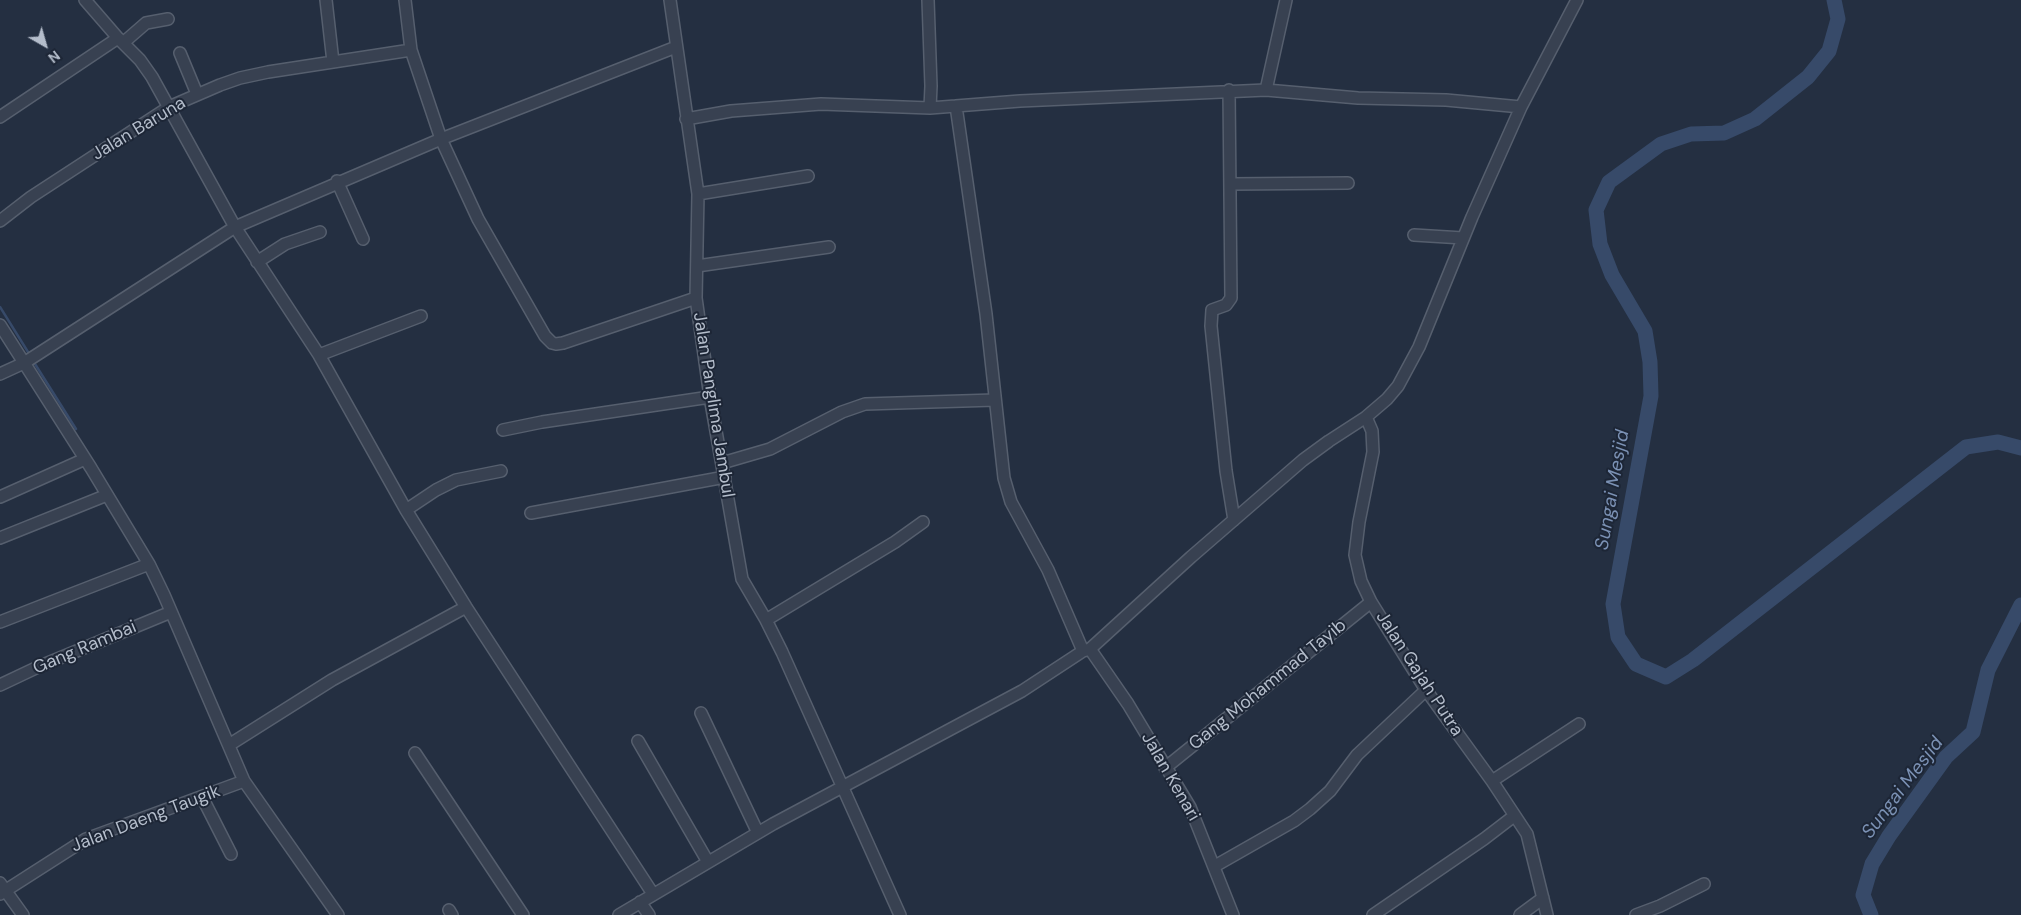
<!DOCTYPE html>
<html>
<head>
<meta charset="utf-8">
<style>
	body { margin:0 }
	#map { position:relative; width:2021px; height:915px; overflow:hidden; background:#242f41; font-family:"DM Sans",sans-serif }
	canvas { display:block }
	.north { position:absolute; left:20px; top:20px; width:50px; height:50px; -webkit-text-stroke:4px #1d2636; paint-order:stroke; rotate:142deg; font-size:14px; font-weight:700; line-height:20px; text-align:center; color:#b4bdcb }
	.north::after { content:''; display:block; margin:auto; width:18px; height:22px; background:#b4bdcb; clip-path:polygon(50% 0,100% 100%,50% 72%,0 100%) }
</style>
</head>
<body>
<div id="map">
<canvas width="2021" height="915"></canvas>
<div class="north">N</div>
</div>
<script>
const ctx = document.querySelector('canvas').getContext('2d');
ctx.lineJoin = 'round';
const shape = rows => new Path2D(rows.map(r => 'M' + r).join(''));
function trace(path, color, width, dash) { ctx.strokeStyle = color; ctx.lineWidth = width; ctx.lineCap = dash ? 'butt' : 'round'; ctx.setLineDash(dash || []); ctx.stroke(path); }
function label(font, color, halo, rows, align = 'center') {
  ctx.font = font + ' "DM Sans",sans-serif'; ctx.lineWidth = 4; ctx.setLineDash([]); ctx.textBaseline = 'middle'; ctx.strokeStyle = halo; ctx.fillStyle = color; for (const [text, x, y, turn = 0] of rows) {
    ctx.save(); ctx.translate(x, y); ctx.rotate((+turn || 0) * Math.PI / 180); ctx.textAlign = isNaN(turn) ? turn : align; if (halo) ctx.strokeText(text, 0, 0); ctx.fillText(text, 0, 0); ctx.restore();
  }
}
const stream = shape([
	[0,307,28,352],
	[35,364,76,429]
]);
const river = shape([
	[1834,0,1838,19,1829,51,1808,77,1755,119,1724,133,1691,134,1661,144,1609,182,1596,210,1600,244,1612,275,1645,331,1650,362,1651,396,1613,604,1618,637,1636,664,1666,677,1693,660,1966,447,1998,442,2021,448],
	[1871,915,1863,895,1872,864,1889,836,1946,757,1973,732,1988,670,2021,605]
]);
const minor = shape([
	[85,0,118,38,140,60,152,77,235,227,319,355,406,510,466,607,653,894],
	[326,0,333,62],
	[405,0,411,50,441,139,478,219,545,336,552,343,556,344,563,343,696,298],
	[670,0,698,194,696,298,710,397,742,579,766,620,782,652,900,915],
	[928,0,931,86,930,108],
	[123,43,146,23,168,19],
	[180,53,197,94],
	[1229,90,1231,298,1226,305,1212,310,1211,326,1226,471,1234,520],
	[1266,90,1286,0],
	[956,106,986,314,1004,478,1011,502,1048,570,1083,651],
	[0,117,118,38],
	[686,119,731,111,821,104,930,108,1020,101,1266,90,1358,98,1446,100,1521,107],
	[337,181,363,239],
	[1231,184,1348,183],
	[698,194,808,176],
	[0,221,31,197,169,107,220,85,240,78,268,72,411,50],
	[1414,235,1463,238],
	[257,262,285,244,320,232],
	[697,266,829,247],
	[0,325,91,468,149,564,164,595,244,781,338,915],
	[319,355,421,316],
	[0,374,24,363,235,227,441,139,676,47],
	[1366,417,1372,431,1373,452,1359,522,1355,555,1361,581,1371,602,1426,690,1492,781,1527,834,1547,915],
	[503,430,542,422,710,397],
	[722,463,770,449,842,412,865,404,995,400],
	[0,497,85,459],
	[406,510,436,490,456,480,501,471],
	[531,513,725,477],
	[0,538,107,495],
	[766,620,895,542,923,522],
	[0,622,149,564],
	[1090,649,1128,704,1190,807,1233,915],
	[0,685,38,667,171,612],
	[701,713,758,833],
	[638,741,708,862],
	[229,745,332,680,466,607],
	[415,753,523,915],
	[1165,768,1371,602],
	[1492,781,1579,724],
	[202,797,231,854],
	[1215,866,1294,821,1310,809,1330,791,1357,755,1426,690],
	[0,883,23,915],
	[0,894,86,839,244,781],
	[640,902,649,915],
	[449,910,452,915],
	[619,915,773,824,1022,691,1083,651,1090,649,1191,557,1303,460,1329,441,1366,417,1387,399,1398,386,1419,347,1472,217,1521,107,1577,0],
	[1373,915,1484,839,1514,816],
	[1520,915,1543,898],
	[1636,915,1660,906,1704,884]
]);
const streetNames = [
	["Jalan Baruna",139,129,-31],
	["Jalan Panglima Jambul",713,405,81],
	["Gang Rambai",85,648,-23],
	["Jalan Gajah Putra",1419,674,57],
	["Gang Mohammad Tayib",1268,685,-39],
	["Jalan Kenari",1170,777,60],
	["Jalan Daeng Taugik",146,819,-21]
];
const waterNames = [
	["Sungai Mesjid",1613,490,-80],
	["Sungai Mesjid",1903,788,-53]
];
trace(stream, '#374a69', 2.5);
trace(river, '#374a69', 15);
trace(minor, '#565f6e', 14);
trace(minor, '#384151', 11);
label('18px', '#b4bdcb', '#1d2636', streetNames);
label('italic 19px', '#7b91b4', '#1d2636', waterNames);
</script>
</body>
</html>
